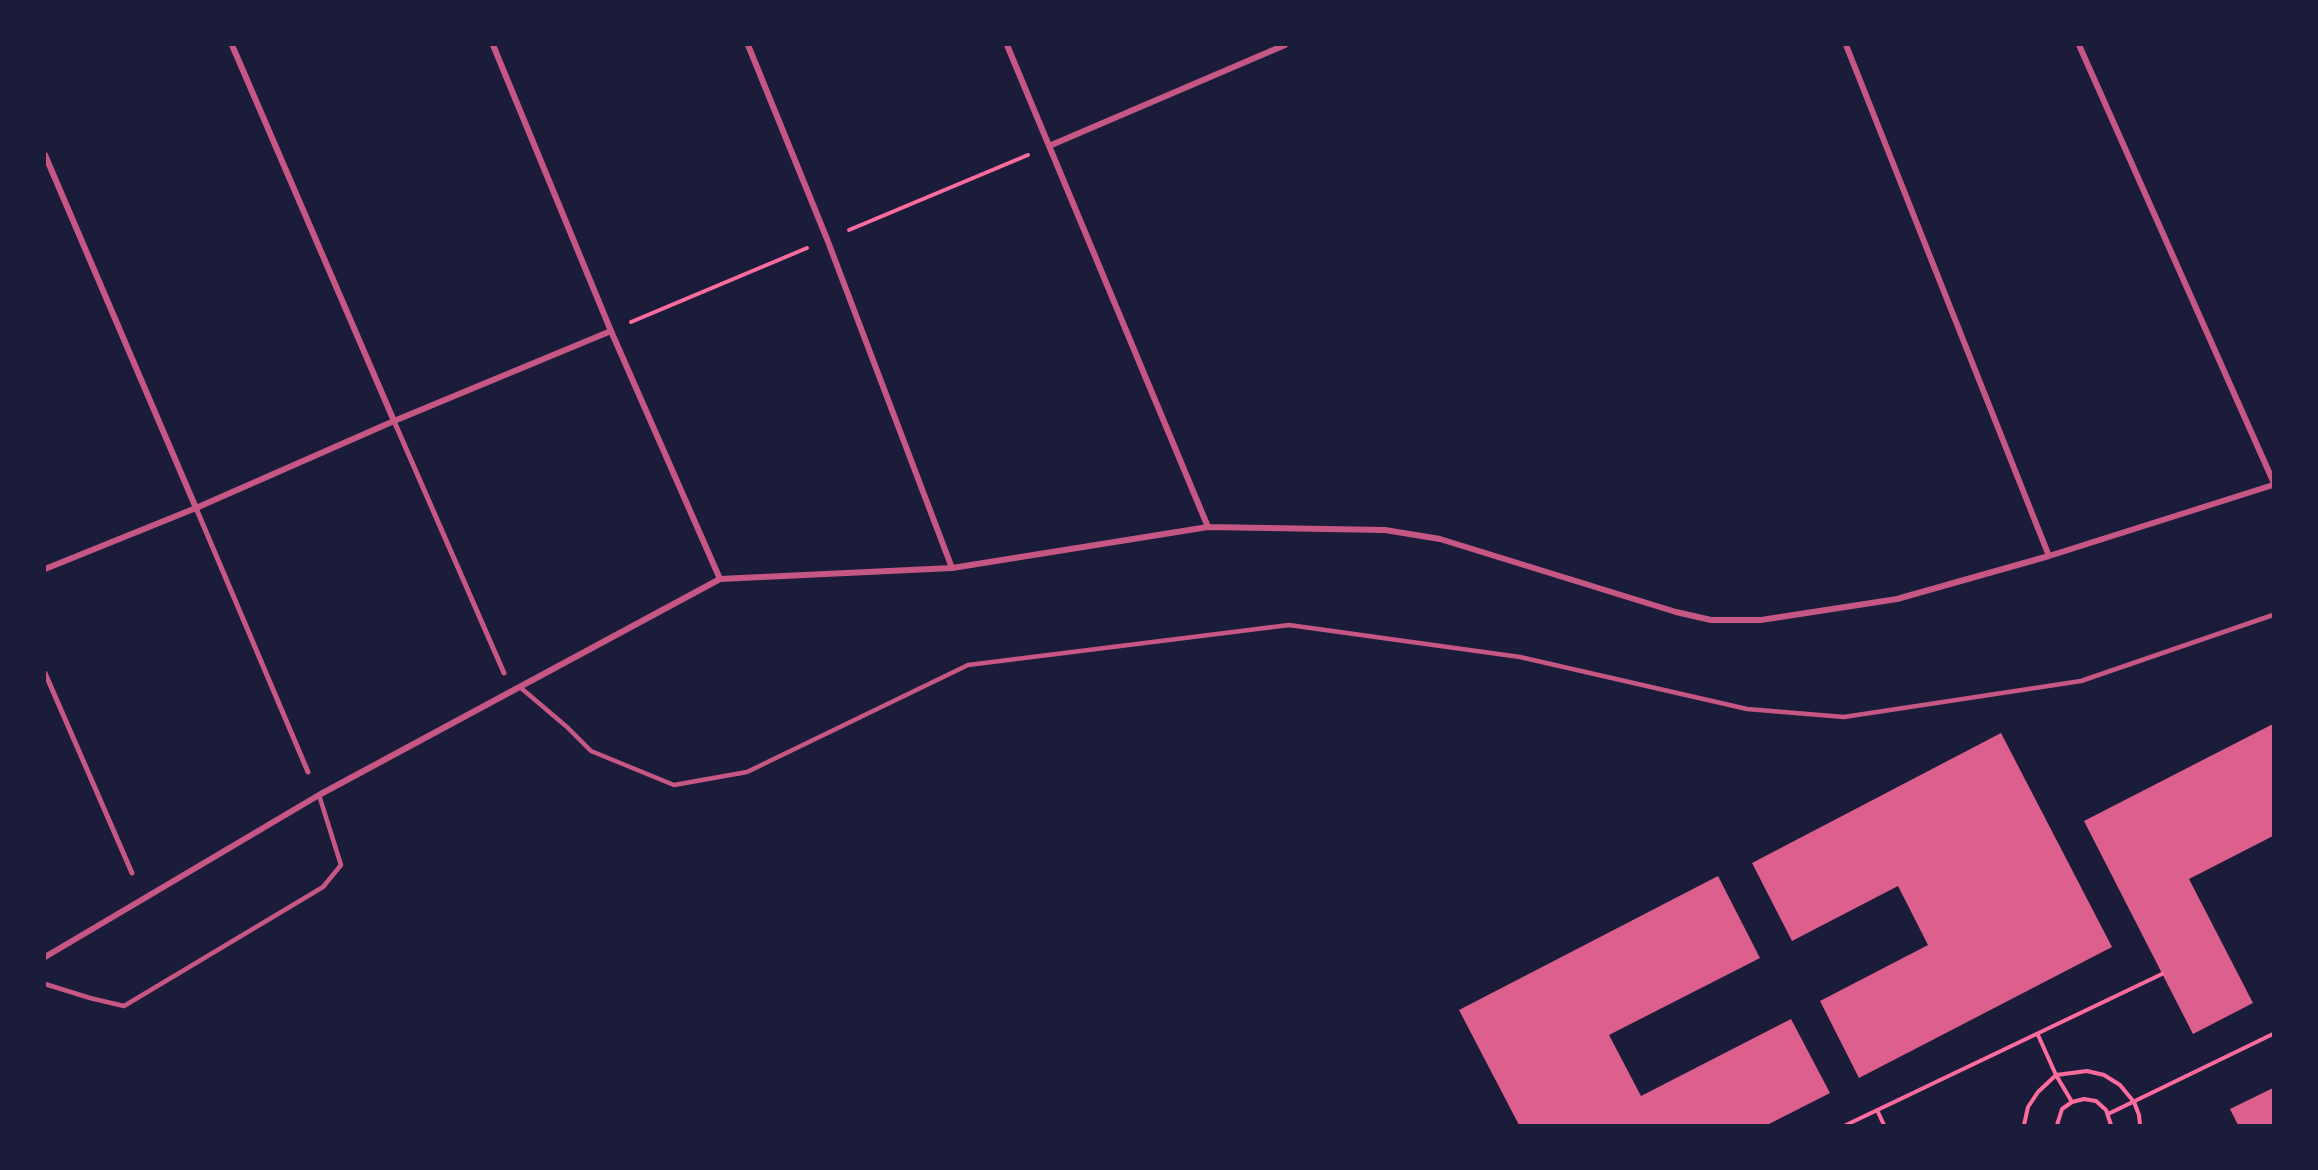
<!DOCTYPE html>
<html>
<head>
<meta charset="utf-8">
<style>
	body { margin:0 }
	#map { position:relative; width:2318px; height:1170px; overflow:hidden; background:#1b1b3a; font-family:Jost,sans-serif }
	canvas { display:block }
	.frame { position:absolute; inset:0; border:46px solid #1b1b3a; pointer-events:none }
</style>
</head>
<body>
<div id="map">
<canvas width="2318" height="1170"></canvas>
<div class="frame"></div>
</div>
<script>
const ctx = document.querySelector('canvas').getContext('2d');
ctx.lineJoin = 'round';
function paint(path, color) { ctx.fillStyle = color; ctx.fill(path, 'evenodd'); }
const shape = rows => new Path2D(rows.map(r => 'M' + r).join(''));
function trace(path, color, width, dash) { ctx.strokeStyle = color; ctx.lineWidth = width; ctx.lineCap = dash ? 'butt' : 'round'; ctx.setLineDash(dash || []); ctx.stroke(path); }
const building = shape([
	[2273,724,2273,836,2189,879,2253,1003,2193,1034,2084,821],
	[2001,733,2112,947,1859,1078,1820,1001,1928,945,1898,886,1792,941,1752,863],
	[1718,876,1760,958,1609,1035,1641,1096,1791,1019,1830,1093,1767,1125,1519,1125,1459,1010],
	[2273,1088,2273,1125,2238,1125,2230,1109]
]);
const path = shape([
	[849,230,1028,155],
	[631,322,807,248],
	[2038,1035,2056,1075,2072,1102],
	[1877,1110,1884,1125],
	[2108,1114,2273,1034],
	[1846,1125,2162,974],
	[2024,1125,2028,1107,2038,1092,2056,1075,2087,1071,2104,1075,2120,1085,2134,1102,2139,1115,2140,1125],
	[2057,1125,2062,1109,2072,1102,2084,1099,2096,1101,2106,1110,2111,1125]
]);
const service = shape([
	[521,688,567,727,591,751,674,785,747,772,968,665,1289,625,1520,657,1747,709,1844,717,2081,681,2273,615],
	[45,984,90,998,124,1006,323,887,341,865,319,795]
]);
const pedestrian = shape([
	[394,421,504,673],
	[196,508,308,772],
	[45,673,132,873]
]);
const minor = shape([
	[232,45,394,421],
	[493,45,611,331,720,579],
	[748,45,827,239,952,568],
	[1007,45,1208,527],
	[1846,45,2049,556],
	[2079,45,2273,481],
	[1049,146,1285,45],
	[45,155,196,508],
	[45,569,196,508,394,421,611,331],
	[45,957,319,795,720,579,952,568,1208,527,1385,530,1440,539,1676,612,1711,620,1761,620,1897,599,2049,556,2273,485]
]);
paint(building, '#dd5f8e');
trace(path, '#ff6b9d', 4);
trace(service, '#c65784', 4.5);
trace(pedestrian, '#c65784', 5);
trace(minor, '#c65784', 6);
</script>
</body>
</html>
